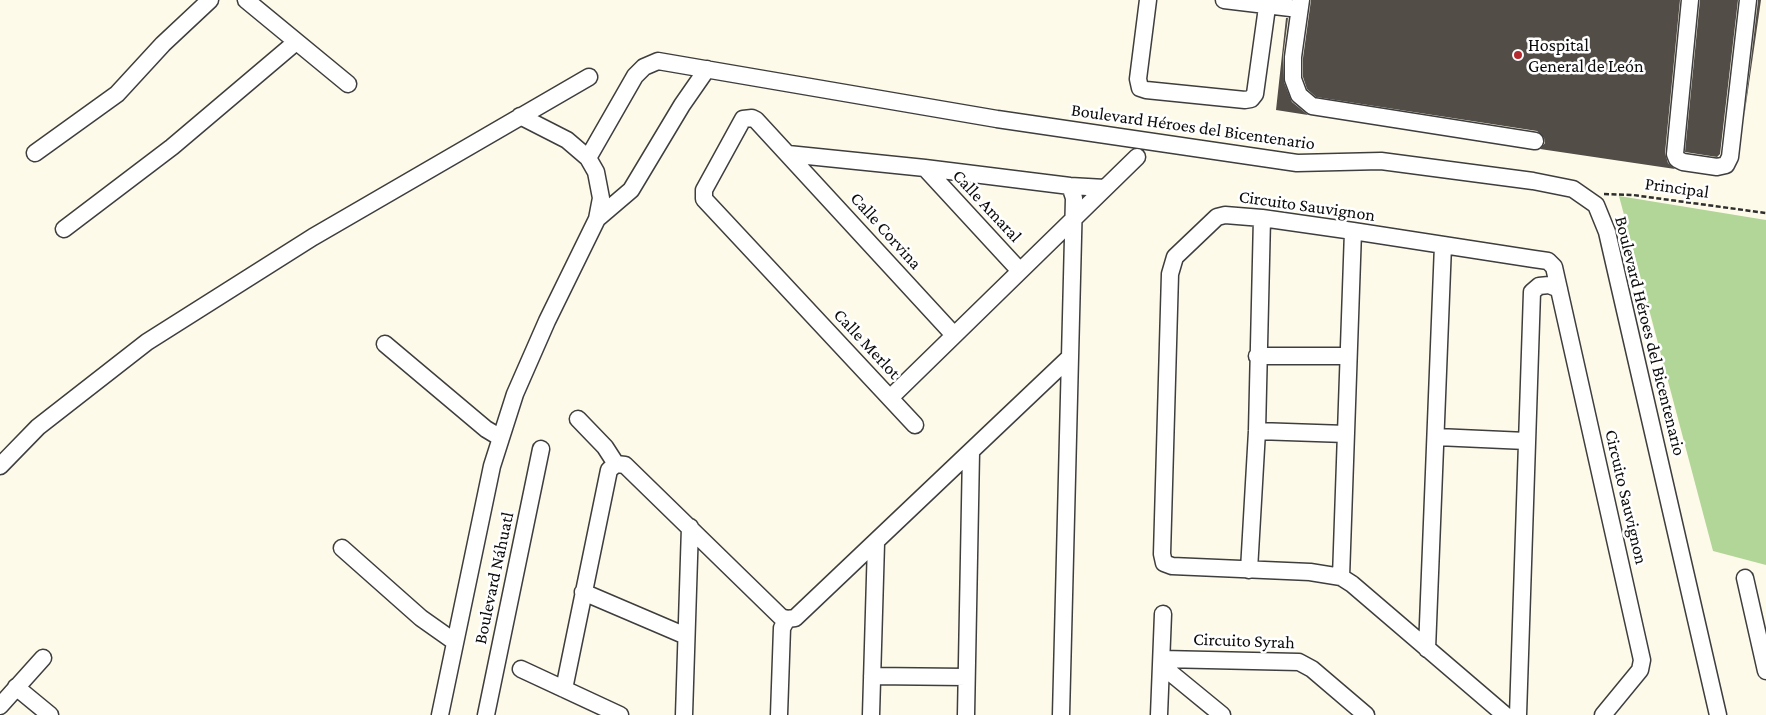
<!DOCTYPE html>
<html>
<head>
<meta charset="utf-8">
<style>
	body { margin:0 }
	canvas { display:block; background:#fefaea }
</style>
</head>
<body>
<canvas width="1766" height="715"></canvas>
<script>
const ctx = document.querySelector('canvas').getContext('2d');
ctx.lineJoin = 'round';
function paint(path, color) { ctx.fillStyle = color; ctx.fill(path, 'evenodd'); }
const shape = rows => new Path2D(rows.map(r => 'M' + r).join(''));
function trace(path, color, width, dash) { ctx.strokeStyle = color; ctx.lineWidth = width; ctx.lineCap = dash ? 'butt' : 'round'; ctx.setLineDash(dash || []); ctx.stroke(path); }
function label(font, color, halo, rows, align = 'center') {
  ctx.font = font + ' "Crimson Pro",serif'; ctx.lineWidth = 5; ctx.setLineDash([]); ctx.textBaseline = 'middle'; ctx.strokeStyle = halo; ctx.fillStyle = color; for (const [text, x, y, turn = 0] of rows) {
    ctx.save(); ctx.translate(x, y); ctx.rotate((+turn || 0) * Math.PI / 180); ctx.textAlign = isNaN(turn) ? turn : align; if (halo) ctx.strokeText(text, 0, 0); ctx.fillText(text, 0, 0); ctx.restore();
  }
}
const forest = shape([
	[1619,196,1766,220,1766,565,1713,551]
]);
const building = shape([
	[1311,0,1680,0,1665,153,1668,163,1675,169,1540,149,1545,143,1544,138,1537,131,1316,97,1307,89,1303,77,1303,58],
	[1700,0,1738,0,1720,154,1717,157,1685,152],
	[1758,0,1761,0,1744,118,1758,1],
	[1286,18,1288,18,1283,57,1284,82,1292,102,1308,115,1276,110]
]);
const path = shape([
	[1604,194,1633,195,1766,213]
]);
const minor = shape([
	[246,0,348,84],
	[1148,0,1138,79,1140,88,1146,90,1245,100,1251,99,1255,94,1268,0],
	[1224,0,1299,9],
	[1301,0,1293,57,1293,79,1299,95,1312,106,1535,141],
	[1690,0,1675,154,1677,159,1683,162,1717,167,1726,165,1730,157,1748,0],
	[35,153,117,94,163,44,210,0],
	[788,154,925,168,1070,186,1105,188],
	[588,158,635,76,644,67,658,61,997,119,1297,163,1381,161,1533,181,1573,189,1596,205,1607,232,1718,715],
	[925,168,1020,271],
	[597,219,631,190,682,105,707,69],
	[64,229,172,147,296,42],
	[385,344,486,429,501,438],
	[1257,356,1348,356],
	[890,398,1137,157],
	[578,419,605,447,616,464],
	[915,425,704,199,704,190,743,119,752,118,756,120,954,335],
	[1257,431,1346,434],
	[1437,437,1526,441],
	[0,466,38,427,147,342,313,237,589,77],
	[342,548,421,618,455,642],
	[1249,570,1257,431,1262,218],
	[1341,577,1353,231],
	[1745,578,1766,671],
	[583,592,686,636],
	[1427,649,1443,245],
	[1162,659,1299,662,1312,669,1366,715],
	[1161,665,1222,715],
	[521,669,620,715],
	[872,676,966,677],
	[16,687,50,715],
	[564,689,609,470,616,464,625,465,781,617,787,619,795,618,1070,357],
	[0,706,43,658],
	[440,715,492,466,515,394,547,321,597,219,601,198,596,172,588,158,567,140,520,116],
	[486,715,541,449],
	[684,715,690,527],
	[779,715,782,628,787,619],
	[871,715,876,543],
	[966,715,971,452],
	[1061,715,1074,198,1070,186],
	[1159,715,1163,614],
	[1505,715,1352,584,1341,577,1310,572,1172,566,1164,563,1162,554,1170,274,1175,257,1217,217,1225,215,1262,218,1353,231,1534,259,1548,261,1554,267,1642,660,1640,670,1603,715],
	[1518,715,1532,292,1539,286,1549,285,1559,289]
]);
const markers = [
	[1518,55,5,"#b32b2f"]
];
const poiNames = [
	["Hospital",1528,45],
	["General de León",1528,66]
];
const streetNames = [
	["Boulevard Héroes del Bicentenario",1193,127,8],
	["Principal",1677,188,8],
	["Calle Amaral",987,206,47],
	["Circuito Sauvignon",1307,206,8],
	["Calle Corvina",886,231,48],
	["Boulevard Héroes del Bicentenario",1650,336,76],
	["Calle Merlot",867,344,47],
	["Circuito Sauvignon",1626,497,77],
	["Boulevard Náhuatl",494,578,-78],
	["Circuito Syrah",1244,641,2]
];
paint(forest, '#b2d697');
paint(building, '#534d48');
trace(minor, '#3e3e3e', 19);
trace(path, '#2d2d2d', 2.5, [5, 2.5]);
trace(minor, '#fff', 16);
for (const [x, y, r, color] of markers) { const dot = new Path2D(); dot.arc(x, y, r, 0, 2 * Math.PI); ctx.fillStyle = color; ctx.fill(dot); trace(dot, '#fff', 2); }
label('18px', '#0b0b0b', '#fff', poiNames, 'left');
label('18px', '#0b0b0b', '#fff', streetNames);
</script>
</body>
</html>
